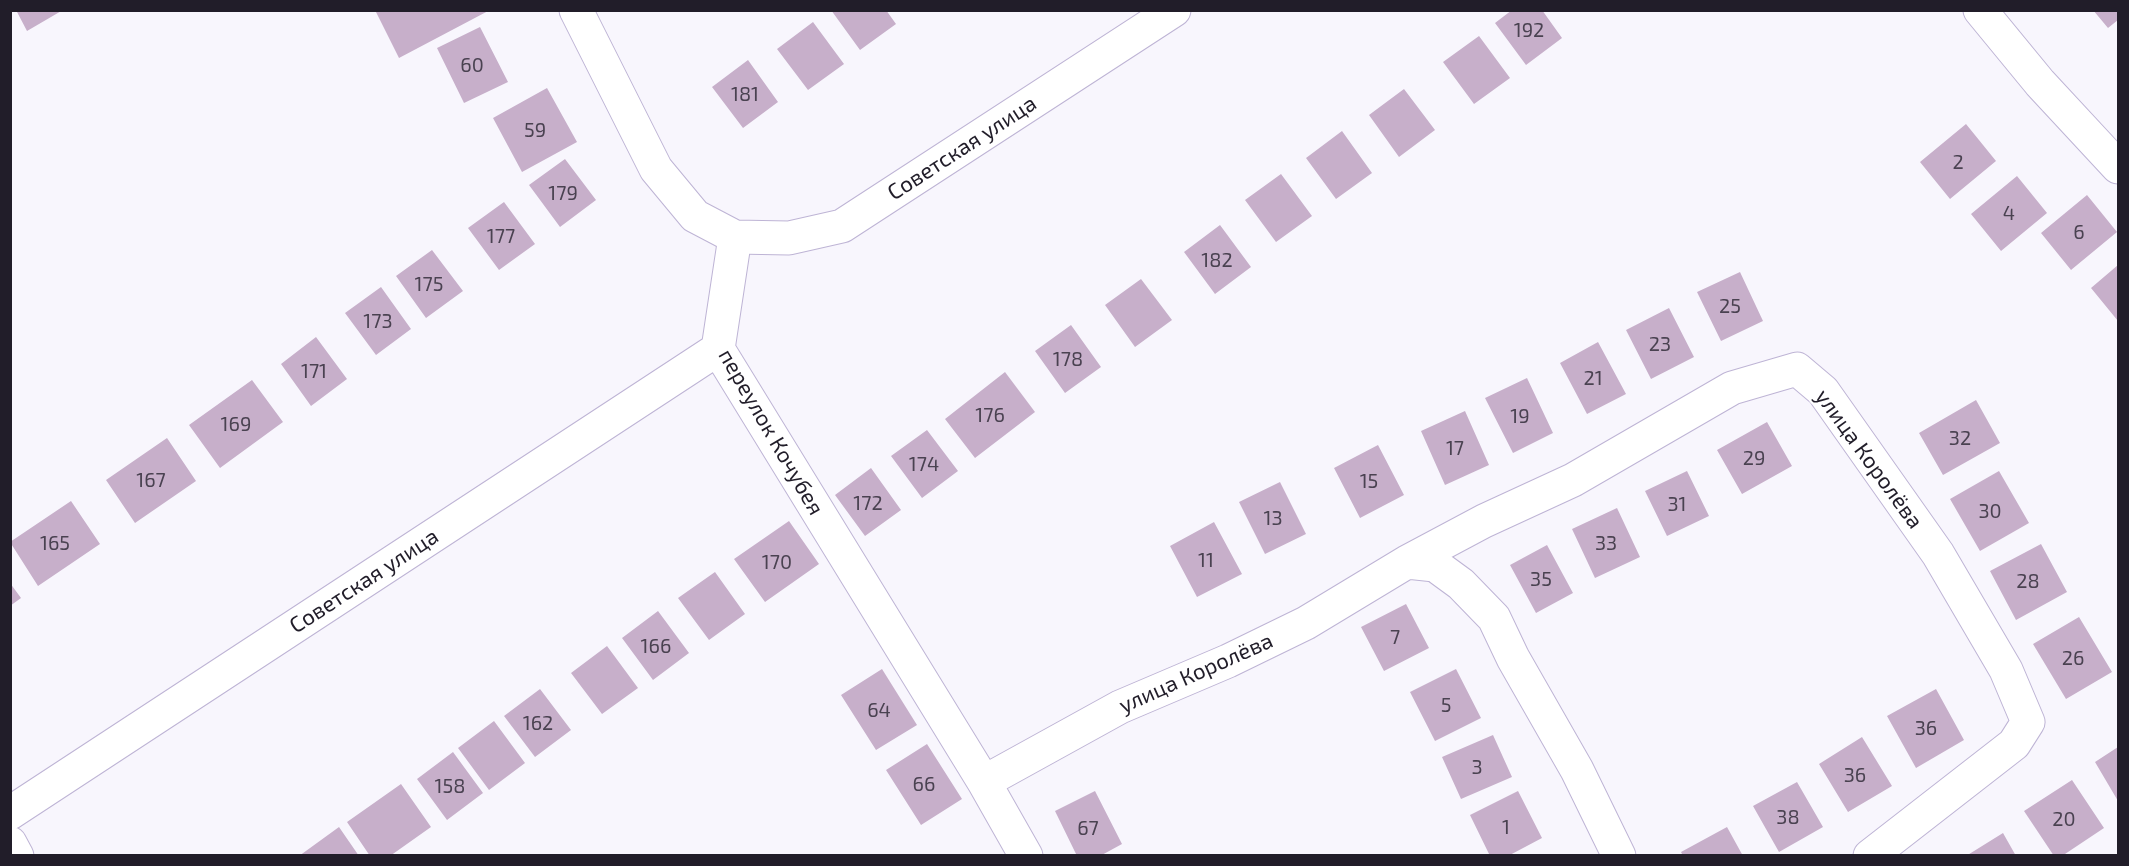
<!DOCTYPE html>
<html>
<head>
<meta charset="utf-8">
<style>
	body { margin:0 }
	#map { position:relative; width:2129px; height:866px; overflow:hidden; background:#f8f6fd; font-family:"Exo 2",sans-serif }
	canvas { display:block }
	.frame { position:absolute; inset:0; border:12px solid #211d29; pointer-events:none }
</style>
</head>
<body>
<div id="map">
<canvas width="2129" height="866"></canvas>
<div class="frame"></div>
</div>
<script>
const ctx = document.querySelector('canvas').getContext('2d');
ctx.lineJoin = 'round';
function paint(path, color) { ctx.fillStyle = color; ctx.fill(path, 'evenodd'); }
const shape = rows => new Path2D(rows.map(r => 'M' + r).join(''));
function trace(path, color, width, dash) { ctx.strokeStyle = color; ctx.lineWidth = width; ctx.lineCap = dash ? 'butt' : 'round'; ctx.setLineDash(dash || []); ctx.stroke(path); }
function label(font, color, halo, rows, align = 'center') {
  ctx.font = font + ' "Exo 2",sans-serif'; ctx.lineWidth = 4.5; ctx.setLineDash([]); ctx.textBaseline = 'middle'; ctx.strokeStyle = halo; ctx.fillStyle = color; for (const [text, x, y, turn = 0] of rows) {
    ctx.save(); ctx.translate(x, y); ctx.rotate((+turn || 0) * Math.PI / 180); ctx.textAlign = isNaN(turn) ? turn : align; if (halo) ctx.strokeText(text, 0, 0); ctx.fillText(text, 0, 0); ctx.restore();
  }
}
const building = shape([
	[16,10,63,10,27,31],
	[375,10,490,10,399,58],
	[831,10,886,10,896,24,860,50],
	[1512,10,1542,10,1562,38,1526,65,1495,23],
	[2093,10,2118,10,2118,20,2108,28],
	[813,22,844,64,808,90,777,49],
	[480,27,508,82,464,103,437,48],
	[1479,36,1510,78,1474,104,1443,62],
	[748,60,778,102,743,128,712,87],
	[547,88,577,142,522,172,493,118],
	[1404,89,1435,130,1399,157,1369,115],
	[1966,124,1996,161,1950,199,1920,162],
	[1342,131,1372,173,1336,199,1306,158],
	[565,159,596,200,560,227,529,185],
	[1281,174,1312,216,1276,242,1245,200],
	[2017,176,2047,213,2001,251,1971,214],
	[2087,195,2117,232,2071,270,2041,233],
	[504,202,535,244,499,270,468,228],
	[1220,225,1251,267,1215,294,1184,252],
	[432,250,463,291,426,318,396,276],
	[2118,265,2118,321,2091,288],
	[1740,272,1763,321,1721,341,1697,292],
	[1141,279,1172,320,1135,347,1105,305],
	[381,287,411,329,376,355,345,313],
	[1669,308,1694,357,1651,379,1626,330],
	[1071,325,1101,367,1065,393,1035,351],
	[316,337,347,379,311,406,281,364],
	[1598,342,1626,394,1587,414,1560,363],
	[1005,372,1035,412,975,458,945,419],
	[1527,378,1553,433,1513,453,1485,398],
	[252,380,283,422,220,468,189,425],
	[1976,400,2000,443,1943,475,1919,433],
	[1465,411,1489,465,1445,485,1421,431],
	[1767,422,1792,466,1742,494,1717,450],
	[927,430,958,471,922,498,891,456],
	[167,438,196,481,135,523,106,480],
	[1378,445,1404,495,1360,518,1334,468],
	[871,468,901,510,865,536,835,495],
	[1687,471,1709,516,1667,536,1645,491],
	[1999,471,2029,523,1980,551,1950,499],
	[1280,482,1306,534,1265,554,1239,502],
	[71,501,100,544,38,586,10,542],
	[1617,508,1640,557,1595,578,1572,529],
	[789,521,819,564,765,602,734,559],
	[1214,522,1242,574,1197,597,1170,546],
	[2041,544,2067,592,2016,620,1990,571],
	[1547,545,1573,593,1536,613,1510,565],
	[715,572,745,614,709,640,678,598],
	[10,583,21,598,10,606],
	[1406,604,1429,648,1384,671,1361,627],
	[658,611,689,653,653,680,622,638],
	[2079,617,2112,672,2066,699,2033,644],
	[607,646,638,688,602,714,571,673],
	[882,669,917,725,876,750,841,695],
	[1456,669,1481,718,1435,741,1410,692],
	[540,689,571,730,535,757,504,716],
	[1936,689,1964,740,1916,768,1887,716],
	[494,721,525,763,489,790,458,748],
	[1493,735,1512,777,1461,799,1442,757],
	[1862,737,1892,786,1848,812,1819,764],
	[927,744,962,799,921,825,886,770],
	[2118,747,2118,801,2095,762],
	[453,752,483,793,447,820,417,779],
	[2072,780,2104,828,2062,856,2054,856,2024,811],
	[1797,782,1823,827,1779,852,1753,806],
	[401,784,431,827,390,856,370,856,347,822],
	[1095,791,1122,844,1100,856,1077,856,1055,811],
	[1518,791,1542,838,1508,856,1490,856,1470,815],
	[339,827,359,856,299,856],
	[1727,827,1743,856,1683,856,1681,852],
	[2003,833,2016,856,1966,856]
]);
const minor = shape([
	[735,237,718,349,984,782,1026,856],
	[1407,562,1435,565,1461,584,1494,618,1513,658,1577,770,1619,856],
	[984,782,1120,707,1228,661,1306,623,1407,562,1484,521,1573,480,1732,388,1797,369,1823,391,1938,554,2006,670,2028,722,2014,744,1870,856],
	[10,813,718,349],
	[10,843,17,856]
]);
const major = shape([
	[576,10,656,169,695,216,735,237,789,238,842,226,1174,10],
	[1980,10,2040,83,2118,167]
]);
const numberNames = [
	["192",1529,30],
	["60",472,65],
	["181",745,94],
	["59",535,130],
	["2",1958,162],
	["179",563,193],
	["4",2009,213],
	["6",2079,232],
	["177",501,236],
	["182",1217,260],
	["175",429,284],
	["25",1730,306],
	["173",378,321],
	["23",1660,344],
	["178",1068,359],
	["171",314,371],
	["21",1593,378],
	["176",990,415],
	["19",1520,416],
	["169",236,424],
	["32",1960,438],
	["17",1455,448],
	["29",1754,458],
	["174",924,464],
	["167",151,480],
	["15",1369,481],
	["172",868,503],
	["31",1677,504],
	["30",1990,511],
	["13",1273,518],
	["165",55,543],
	["33",1606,543],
	["11",1206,560],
	["170",777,562],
	["35",1541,579],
	["28",2028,581],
	["7",1395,637],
	["166",656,646],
	["26",2073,658],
	["5",1446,705],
	["64",879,710],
	["162",538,723],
	["36",1926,728],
	["3",1477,767],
	["36",1855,775],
	["66",924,784],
	["158",450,786],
	["38",1788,817],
	["20",2064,819],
	["1",1506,827],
	["67",1088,828]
];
const streetNames = [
	["Советская улица",962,148,-33],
	["переулок Кочубея",771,432,60],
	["улица Королёва",1869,459,54],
	["Советская улица",364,581,-33],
	["улица Королёва",1196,673,-24]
];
paint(building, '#c7afca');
trace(minor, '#beb4d5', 35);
trace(major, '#beb4d5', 35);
trace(minor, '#fff', 33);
trace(major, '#fff', 33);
label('20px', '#4a4251', null, numberNames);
label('22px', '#211d29', '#fff', streetNames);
</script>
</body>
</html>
